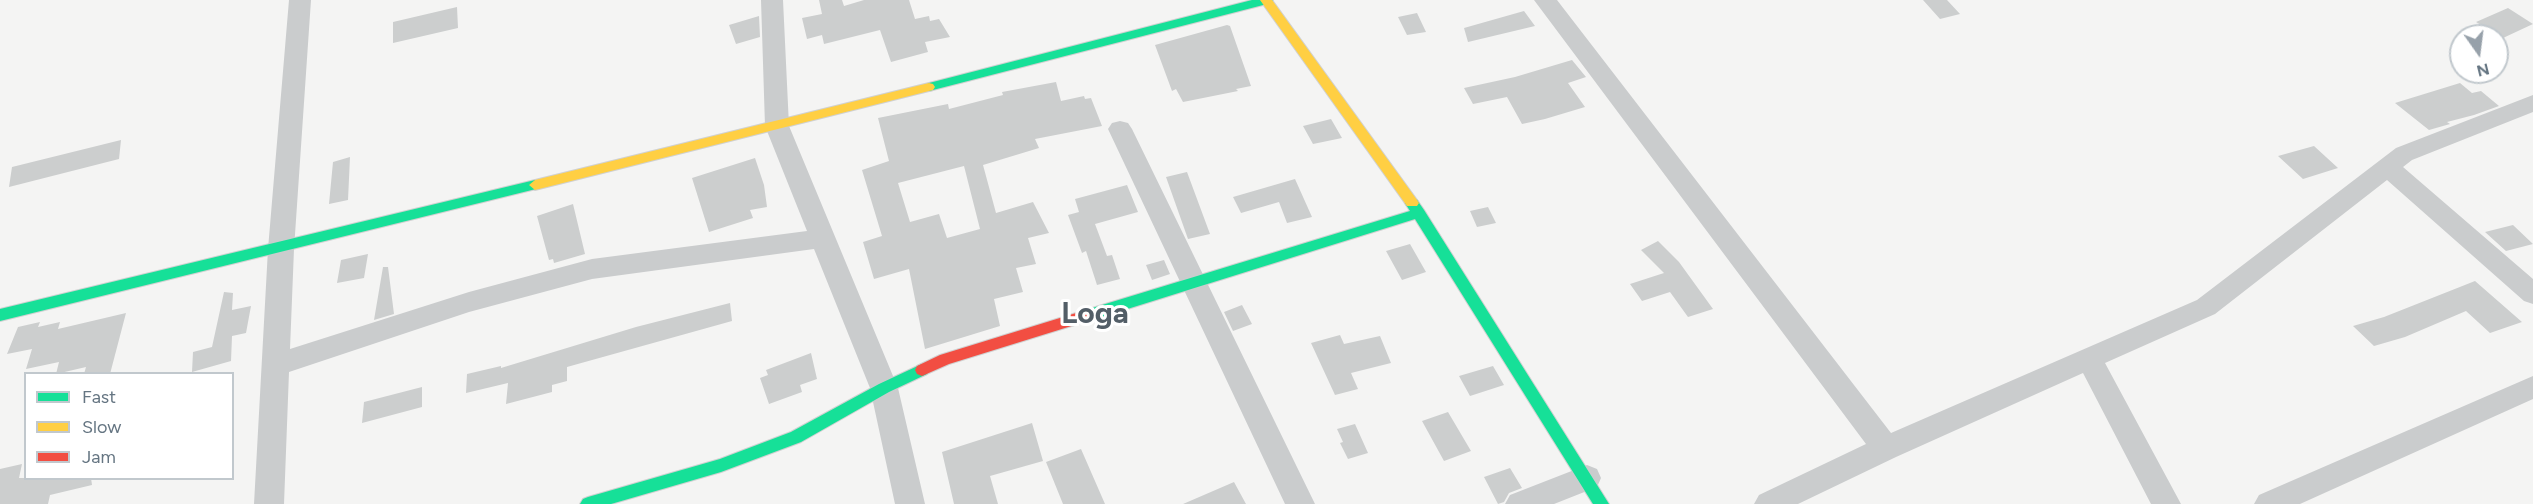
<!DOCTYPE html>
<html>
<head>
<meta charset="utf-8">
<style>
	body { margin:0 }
	#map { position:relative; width:2533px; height:504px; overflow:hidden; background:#f4f4f3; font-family:Figtree,sans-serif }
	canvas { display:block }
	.legend { position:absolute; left:24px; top:372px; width:210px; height:108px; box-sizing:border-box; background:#fff; border:2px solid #c1c8cd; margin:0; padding:8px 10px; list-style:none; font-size:18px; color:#657582 }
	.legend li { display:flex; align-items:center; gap:12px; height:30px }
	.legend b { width:30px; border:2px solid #c1c8cd }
	.north { position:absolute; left:2449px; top:24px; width:60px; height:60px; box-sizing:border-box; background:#fff; border:2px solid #c1c8cd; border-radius:50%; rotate:166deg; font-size:16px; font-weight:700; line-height:24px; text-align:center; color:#657582 }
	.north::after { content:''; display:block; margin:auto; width:21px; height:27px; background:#97a1aa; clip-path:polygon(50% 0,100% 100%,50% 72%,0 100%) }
</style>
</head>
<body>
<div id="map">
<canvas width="2533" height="504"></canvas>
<ul class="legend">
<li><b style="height:8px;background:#16e098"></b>Fast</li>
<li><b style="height:8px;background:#ffcf43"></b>Slow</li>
<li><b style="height:8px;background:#f24e42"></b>Jam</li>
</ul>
<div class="north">N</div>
</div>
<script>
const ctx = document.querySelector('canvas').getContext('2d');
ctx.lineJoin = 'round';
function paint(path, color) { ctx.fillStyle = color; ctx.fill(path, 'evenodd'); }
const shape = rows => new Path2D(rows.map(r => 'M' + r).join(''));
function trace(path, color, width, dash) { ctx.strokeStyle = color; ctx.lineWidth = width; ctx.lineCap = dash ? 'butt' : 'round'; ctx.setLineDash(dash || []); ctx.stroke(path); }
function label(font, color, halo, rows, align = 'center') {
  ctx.font = font + ' Figtree,sans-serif'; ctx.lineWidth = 6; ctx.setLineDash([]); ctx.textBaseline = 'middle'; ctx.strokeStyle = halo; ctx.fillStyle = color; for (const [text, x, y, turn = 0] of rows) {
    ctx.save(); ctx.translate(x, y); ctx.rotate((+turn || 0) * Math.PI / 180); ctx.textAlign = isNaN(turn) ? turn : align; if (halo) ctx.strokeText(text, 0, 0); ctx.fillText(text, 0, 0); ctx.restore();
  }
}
const building = shape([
	[819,0,842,0,844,6,864,0,909,0,915,19,929,16,930,21,939,19,950,37,925,42,928,52,891,62,880,30,824,44,822,35,807,39,802,18,822,14],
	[1923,0,1947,0,1960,14,1940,19],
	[457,7,458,28,393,43,393,22],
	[2508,8,2533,24,2503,38,2476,22],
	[1524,11,1535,26,1468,42,1464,28],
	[1417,13,1426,32,1407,35,1398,17],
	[759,16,760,37,736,44,729,25],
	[1227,25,1230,26,1251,86,1236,89,1238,91,1183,102,1176,89,1172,91,1155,45],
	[1572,60,1586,77,1568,83,1585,107,1545,119,1522,124,1507,97,1473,104,1464,88,1515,77],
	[1056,82,1061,101,1084,96,1085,99,1091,98,1102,126,1035,139,1039,148,983,165,996,213,1033,202,1049,233,1028,238,1036,264,1016,268,1023,292,994,299,1000,326,925,349,909,269,874,279,863,242,882,236,862,170,889,161,878,118,948,104,949,109,1003,95,1002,92],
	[964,166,980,229,947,238,939,214,910,222,898,183],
	[2460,83,2472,93,2481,91,2499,106,2474,115,2447,122,2450,124,2429,130,2395,103],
	[1331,119,1342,138,1313,144,1303,126],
	[121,140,119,159,9,187,12,167],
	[2314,146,2338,168,2303,179,2278,156],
	[350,157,348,200,329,204,333,162],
	[755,158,764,185,767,207,750,210,753,218,709,232,692,178],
	[1187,172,1210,234,1188,239,1166,177],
	[1295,179,1312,217,1287,223,1279,202,1241,213,1233,197],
	[1127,185,1138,212,1095,224,1107,256,1112,255,1120,279,1097,285,1086,251,1082,253,1068,215,1079,212,1075,199],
	[573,204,585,254,554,263,553,259,549,260,537,216],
	[1488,207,1496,223,1477,227,1470,211],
	[2513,225,2533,244,2506,251,2485,232],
	[1658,241,1679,262,1713,309,1688,317,1670,292,1642,301,1630,284,1664,273,1641,250],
	[1410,244,1426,272,1402,280,1386,251],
	[368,254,364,278,337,283,341,260],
	[1164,260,1170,274,1152,280,1146,265],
	[383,267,388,267,394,314,374,320],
	[2475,281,2522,322,2490,333,2466,311,2405,337,2374,346,2353,326,2384,317],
	[224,292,233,293,232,310,251,306,246,333,232,336,231,361,192,372,193,352,212,347],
	[730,303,732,321,567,367,567,381,552,385,552,392,506,404,508,383,466,393,467,374,501,366,501,368,636,327],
	[1242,305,1252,324,1233,331,1224,312],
	[126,313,110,374,84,374,86,367,56,374,59,362,26,369,32,349,7,354,18,327,40,322,38,327,60,322,58,329],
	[1340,335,1344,344,1380,336,1391,363,1351,373,1358,389,1335,395,1311,343],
	[811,353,817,379,800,385,802,392,769,404,760,378,768,375,766,370],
	[1493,366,1504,385,1470,396,1459,376],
	[422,387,422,407,362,423,364,402],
	[1448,412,1471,451,1444,461,1422,421],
	[1032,423,1043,461,990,476,998,504,954,504,942,452],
	[1355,424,1368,453,1348,459,1340,443,1343,442,1337,429],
	[1081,449,1105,504,1063,504,1046,462],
	[22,464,19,478,91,478,92,485,50,495,48,504,0,504,0,469],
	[1510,468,1522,488,1509,493,1504,502,1498,504,1484,477],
	[1234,482,1246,504,1183,504]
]);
const street = shape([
	[289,0,311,0,294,249,290,349,469,292,592,259,807,231,765,126,761,0,783,0,789,126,898,388,925,504,895,504,870,388,814,249,592,279,469,312,289,372,284,504,254,504,268,249,289,0],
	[1534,0,1557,0,1891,433,2197,300,2396,148,2533,95,2533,112,2412,160,2403,167,2533,279,2533,304,2524,301,2387,180,2215,314,2105,363,2181,504,2151,504,2083,373,1896,457,1798,504,1754,504,1759,495,1866,444,1534,0],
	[1120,121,1128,123,1132,129,1315,504,1285,504,1108,129,1112,123,1120,121],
	[2533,376,2533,399,2300,504,2254,504,2259,495,2533,376],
	[1587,465,1597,469,1601,478,1597,487,1554,504,1505,504,1510,495,1587,465]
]);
const fast = shape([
	[1252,0,1273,0,1267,4,929,91,923,87,929,83,1252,0],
	[535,180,540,182,541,185,540,188,0,321,0,309,535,180],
	[1412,198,1417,200,1424,210,1609,504,1593,504,1415,219,1089,321,1084,319,1082,315,1084,311,1089,309,1410,211,1405,203,1412,198],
	[922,364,927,366,929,370,927,374,889,392,801,442,721,472,611,504,580,504,583,499,588,497,720,459,791,432,879,384,922,364]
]);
const slow = shape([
	[1260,0,1272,0,1417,200,1419,203,1417,206,1407,206,1260,0],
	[929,83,933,84,935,87,933,90,535,190,529,185,535,180,929,83]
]);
const jam = shape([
	[1089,309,1094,311,1096,315,1094,319,949,364,922,376,917,374,915,370,917,366,940,355,1089,309]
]);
const townNames = [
	["Loga",1095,314]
];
paint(building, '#cccece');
trace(fast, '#d0d1d1', 2);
trace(slow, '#d0d1d1', 2);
trace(jam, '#d0d1d1', 2);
paint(street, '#cacccd');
paint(fast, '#16e098');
paint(slow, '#ffcf43');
paint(jam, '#f24e42');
label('bold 30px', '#535e67', '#fff', townNames);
</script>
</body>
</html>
